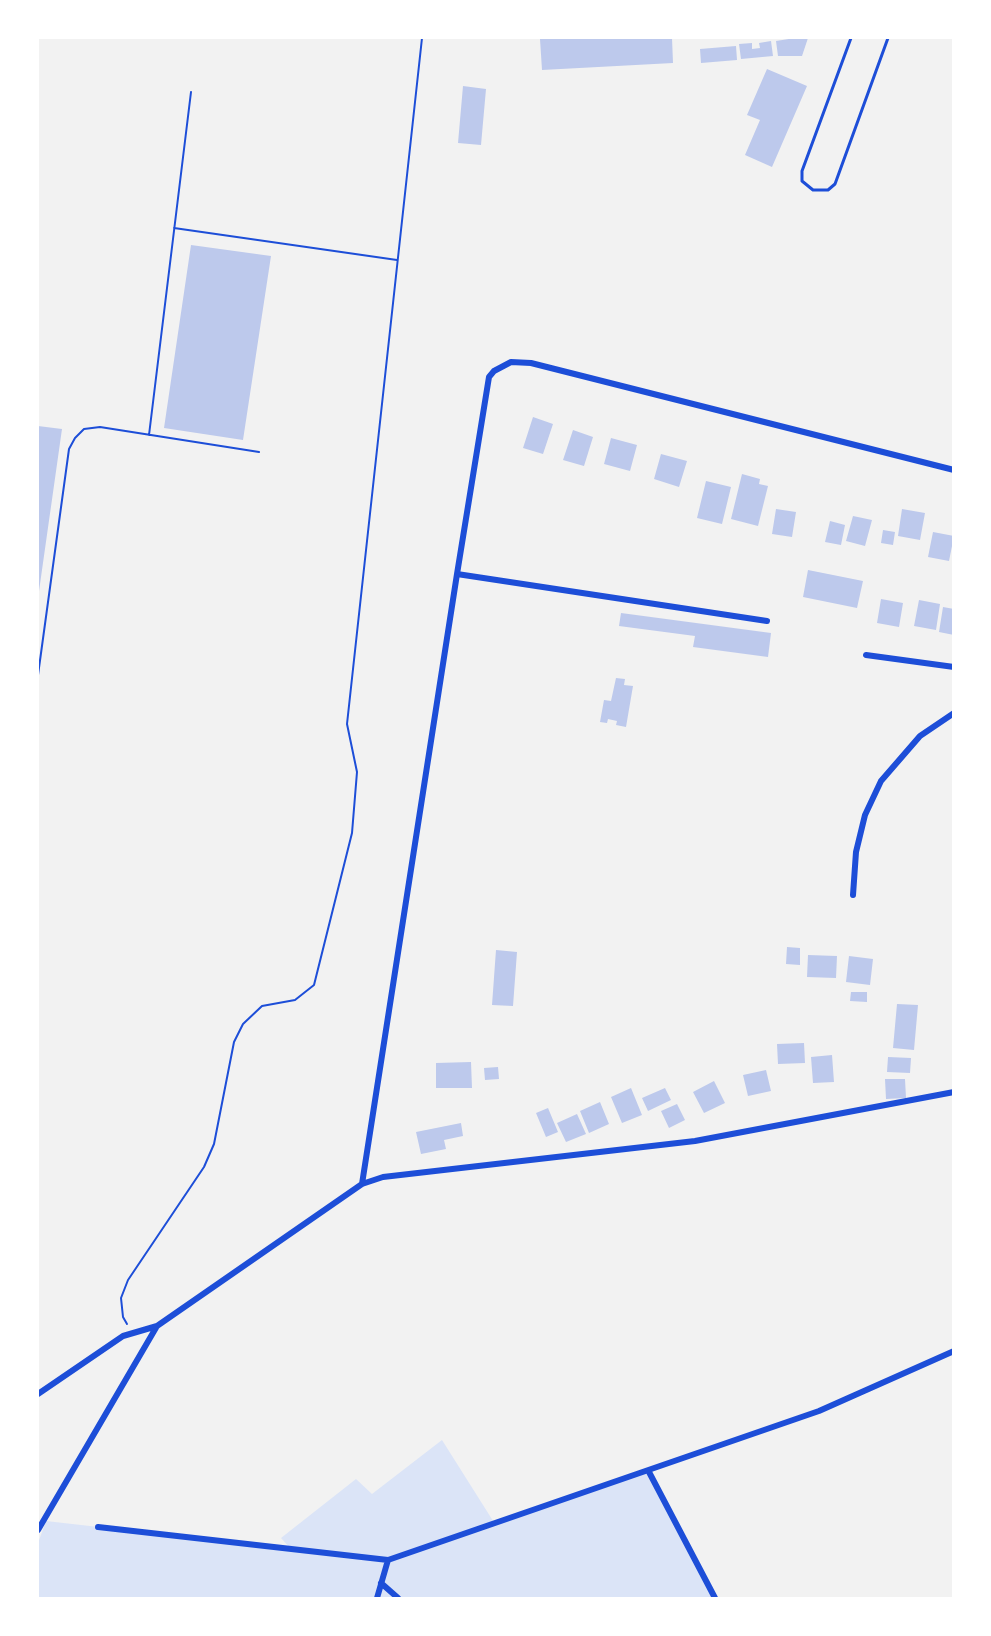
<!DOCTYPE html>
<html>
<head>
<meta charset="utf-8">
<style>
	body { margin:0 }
	#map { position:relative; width:991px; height:1636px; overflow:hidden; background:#f2f2f2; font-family:Poppins,sans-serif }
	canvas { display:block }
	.frame { position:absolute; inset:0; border:39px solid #fff; pointer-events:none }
</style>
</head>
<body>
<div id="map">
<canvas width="991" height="1636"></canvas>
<div class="frame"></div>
</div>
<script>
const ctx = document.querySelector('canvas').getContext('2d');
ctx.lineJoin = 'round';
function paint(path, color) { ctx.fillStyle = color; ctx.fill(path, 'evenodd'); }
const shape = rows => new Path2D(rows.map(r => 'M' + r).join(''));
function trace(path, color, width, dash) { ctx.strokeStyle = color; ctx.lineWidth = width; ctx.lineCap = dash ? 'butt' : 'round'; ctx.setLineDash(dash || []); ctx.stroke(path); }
const green = shape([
	[442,1440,495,1524,649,1472,715,1598,38,1598,38,1543,46,1521,291,1549,281,1538,356,1479,372,1494]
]);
const building = shape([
	[672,38,673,63,542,70,540,39],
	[795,38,808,38,802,56,778,56,776,41],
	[771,41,773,56,741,59,739,44,752,43,752,49,760,48,759,43],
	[736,46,737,60,701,63,700,49],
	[767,69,807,86,772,167,745,155,760,120,747,115],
	[463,86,486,89,481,145,458,143],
	[191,245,271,256,243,440,164,428],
	[533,417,553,424,543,454,523,448],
	[38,426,62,429,39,591,38,591],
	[573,430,593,437,584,466,563,460],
	[611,438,637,445,630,471,604,464],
	[661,454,687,461,679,487,654,479],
	[742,474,760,479,759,484,768,486,758,526,731,519],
	[706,481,731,487,722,524,697,518],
	[776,509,796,512,792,537,772,534],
	[902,509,925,513,920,540,898,536],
	[853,516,872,520,865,546,846,541],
	[830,521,845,525,841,545,825,542],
	[883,530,895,532,893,545,881,543],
	[933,532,954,536,949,561,928,557],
	[808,570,863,581,857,608,803,597],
	[881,599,903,603,899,627,877,623],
	[919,600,940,604,936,630,914,626],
	[943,607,954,609,954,635,939,632],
	[621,613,771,633,768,657,693,647,695,636,619,626],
	[616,678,625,679,624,685,633,686,626,727,616,725,617,721,608,719,607,723,600,722,604,700,611,701],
	[787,947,800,948,800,965,786,964],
	[496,950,517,952,513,1006,492,1005],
	[808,955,837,956,836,978,807,977],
	[849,956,873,959,870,985,846,982],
	[851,992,867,992,867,1002,850,1001],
	[897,1004,918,1005,914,1050,893,1048],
	[804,1043,805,1063,778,1064,777,1044],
	[832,1055,834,1082,813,1083,811,1057],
	[888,1057,911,1058,910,1073,887,1072],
	[471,1062,472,1088,436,1088,436,1063],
	[498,1067,499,1079,485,1080,484,1068],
	[766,1070,771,1091,748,1096,743,1075],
	[885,1079,905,1079,906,1098,886,1099],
	[714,1081,725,1103,704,1113,693,1092],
	[631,1088,642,1115,622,1123,611,1097],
	[665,1088,671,1100,648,1111,642,1098],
	[600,1102,609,1124,589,1133,580,1111],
	[677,1104,685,1120,669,1128,661,1111],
	[548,1108,558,1132,546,1137,536,1113],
	[577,1114,586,1134,566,1142,557,1123],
	[461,1123,463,1136,444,1140,446,1149,421,1154,416,1132]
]);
const path = shape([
	[174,228,397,260],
	[149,435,191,92],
	[38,675,69,449,75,438,84,429,100,427,259,452],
	[127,1324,123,1317,121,1298,128,1280,204,1167,214,1144,234,1042,243,1024,262,1006,295,1000,314,985,352,833,357,772,347,724,422,38]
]);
const service = shape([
	[851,38,802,171,802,181,813,190,828,190,835,184,888,38]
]);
const minor = shape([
	[457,574,767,621],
	[866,655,954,667],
	[853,895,856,852,865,815,881,781,920,736,954,713],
	[362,1184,457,574,489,377,494,371,511,362,531,363,954,470],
	[38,1394,123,1336,157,1326],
	[649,1472,715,1598],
	[98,1527,388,1560,819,1411,954,1351],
	[38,1530,157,1326,362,1184,383,1177,695,1141,954,1092],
	[381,1583,398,1598],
	[377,1598,388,1560]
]);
paint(green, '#dbe4f7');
paint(building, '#bdc9ec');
trace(path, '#1d4ed8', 2);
trace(service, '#1d4ed8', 3);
trace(minor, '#1d4ed8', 6);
</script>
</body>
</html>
